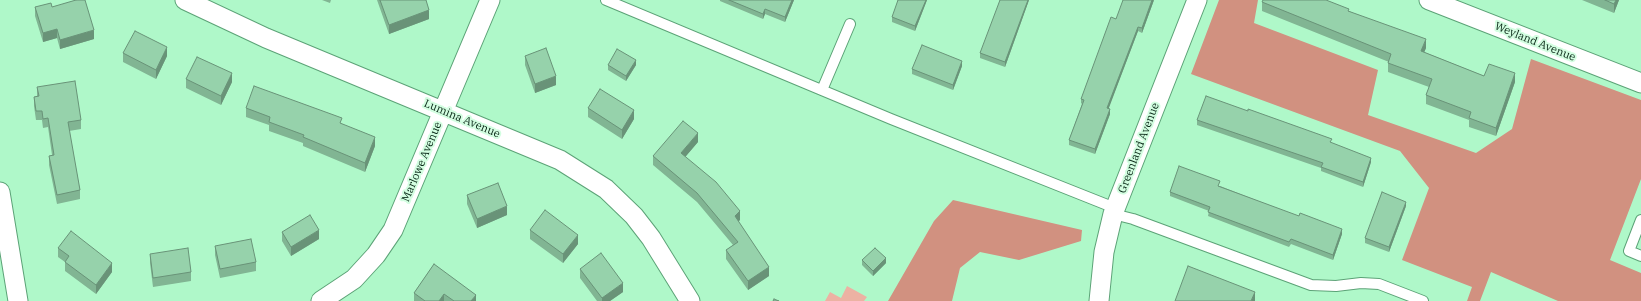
<!DOCTYPE html>
<html>
<head>
<meta charset="utf-8">
<style>
	body { margin:0 }
	canvas { display:block; background:#aff8c9 }
</style>
</head>
<body>
<canvas width="1641" height="301"></canvas>
<script>
const ctx = document.querySelector('canvas').getContext('2d');
ctx.lineJoin = 'round';
function paint(path, color) { ctx.fillStyle = color; ctx.fill(path, 'evenodd'); }
const shape = rows => new Path2D(rows.map(r => 'M' + r).join(''));
function trace(path, color, width, dash) { ctx.strokeStyle = color; ctx.lineWidth = width; ctx.lineCap = dash ? 'butt' : 'round'; ctx.setLineDash(dash || []); ctx.stroke(path); }
function label(font, color, halo, rows, align = 'center') {
  ctx.font = font + ' "IBM Plex Serif",serif'; ctx.lineWidth = 4; ctx.setLineDash([]); ctx.textBaseline = 'middle'; ctx.strokeStyle = halo; ctx.fillStyle = color; for (const [text, x, y, turn = 0] of rows) {
    ctx.save(); ctx.translate(x, y); ctx.rotate((+turn || 0) * Math.PI / 180); ctx.textAlign = isNaN(turn) ? turn : align; if (halo) ctx.strokeText(text, 0, 0); ctx.fillText(text, 0, 0); ctx.restore();
  }
}
const green = shape([
	[847,286,867,297,864,301,825,301,830,292,841,298]
]);
const forest = shape([
	[1219,0,1258,0,1254,23,1378,70,1368,115,1476,153,1512,129,1531,59,1641,100,1641,179,1610,260,1641,273,1641,301,1558,301,1491,272,1480,301,1467,301,1472,287,1402,260,1429,188,1400,151,1191,74],
	[953,200,1082,230,1081,241,1019,260,980,252,960,268,952,301,888,301,934,221]
]);
const lane = shape([
	[606,0,891,119,1115,208],
	[822,90,850,24],
	[1113,214,1133,219,1311,285,1336,286,1361,283,1379,284,1423,301],
	[1641,220,1629,251,1641,256]
]);
const street = shape([
	[185,0,266,38,560,160,606,189,634,216,651,238,690,301],
	[1429,0,1641,83],
	[0,192,18,301],
	[321,301,354,279,376,255,393,230,490,0],
	[1099,301,1104,252,1113,214,1197,0]
]);
const wall = shape([
	[322,0,331,0,330,3],
	[377,0,426,0,429,19,389,34],
	[720,0,794,0,785,22,765,14,763,19,720,1],
	[927,0,915,31,892,22,892,17],
	[1029,0,1005,67,980,58,980,53],
	[1154,0,1142,33,1138,31,1108,109,1110,114,1095,154,1069,145,1069,140,1082,104,1081,103,1081,99],
	[1582,0,1619,0,1614,13],
	[1262,2,1349,11,1426,48,1424,52,1484,76,1515,82,1496,136,1469,127,1469,120,1426,104,1426,95,1429,87,1388,72,1388,63,1389,62,1262,11],
	[35,7,52,7,94,39,60,49,57,38,43,42,35,16],
	[123,53,167,56,156,79,123,62],
	[525,56,556,85,535,93,525,65],
	[608,65,636,65,626,81,608,70],
	[962,66,953,90,912,74,912,69],
	[186,79,232,82,221,105,186,88],
	[37,87,81,120,81,129,69,131,80,190,80,199,57,204,49,165,49,156,52,155,48,127,43,128,42,120,36,120,34,106,34,97,37,96],
	[246,108,342,124,375,146,365,172,303,146,303,143,269,131,269,125,246,117],
	[588,108,634,119,622,139,588,117],
	[1197,120,1332,143,1371,162,1363,187,1321,171,1321,168,1197,125],
	[698,142,685,157,740,220,738,221,769,276,748,290,726,259,726,250,733,245,697,202,653,165,653,156],
	[1220,186,1342,234,1333,260,1291,244,1289,247,1208,216,1209,211,1170,196,1170,192],
	[467,195,507,215,477,228,467,204],
	[1406,206,1389,252,1365,243,1365,238],
	[530,230,578,244,563,263,530,239],
	[282,232,319,239,291,256,282,241],
	[215,246,256,262,256,271,220,278,215,255],
	[58,248,112,272,96,294,65,271,65,262,58,257],
	[150,254,191,272,191,281,153,287,150,263],
	[862,260,886,263,873,276,862,265],
	[434,264,476,301,414,301,414,293],
	[580,269,623,292,610,301,597,301,580,278]
]);
const shadedWall = shape([
	[792,0,794,0,785,22,785,17],
	[926,0,927,0,915,31,915,26],
	[1028,0,1029,0,1005,67,1005,62],
	[1152,0,1154,0,1142,33,1142,28],
	[1616,0,1619,0,1614,13,1614,4],
	[765,9,765,14,763,19,763,14],
	[429,10,429,19,389,34,389,25],
	[1138,27,1138,31,1107,113,1107,108],
	[57,29,57,38,43,42,43,33],
	[94,30,94,39,60,49,60,40],
	[1426,39,1426,48,1421,60,1421,51],
	[167,47,167,56,156,79,156,70],
	[636,60,636,65,626,81,626,76],
	[962,61,962,66,953,90,953,85],
	[232,73,232,82,221,105,221,96],
	[1515,73,1515,82,1496,136,1496,128],
	[556,76,556,85,535,93,535,84],
	[1110,109,1110,114,1095,154,1095,149],
	[634,110,634,119,622,139,622,130],
	[698,133,698,142,681,162,681,153],
	[375,137,375,146,365,172,365,163],
	[1371,158,1371,162,1363,187,1363,182],
	[1406,202,1406,206,1389,252,1389,247],
	[507,206,507,215,477,228,477,219],
	[740,211,740,220,735,225,735,216],
	[1342,229,1342,234,1333,260,1333,255],
	[319,230,319,239,291,256,291,247],
	[578,235,578,244,563,263,563,254],
	[886,258,886,263,873,276,873,271],
	[112,263,112,272,96,294,96,285],
	[769,267,769,276,748,290,748,281],
	[623,283,623,292,610,301,602,301,602,298],
	[1255,292,1255,301,1251,301],
	[444,294,444,301,439,301],
	[476,295,476,301,471,301]
]);
const building = shape([
	[76,0,85,0,94,30,60,40,57,29,43,33,35,7,51,3,52,7,76,0],
	[380,0,426,0,429,10,389,25,380,0],
	[729,0,792,0,785,17,765,9,763,14,729,0],
	[898,0,926,0,915,26,892,17,898,0],
	[1000,0,1028,0,1005,62,980,53,1000,0],
	[1123,0,1152,0,1142,28,1138,27,1107,108,1110,109,1095,149,1069,140,1084,100,1081,99,1111,17,1116,19,1123,0],
	[1263,0,1326,0,1349,9,1348,11,1426,39,1421,51,1484,76,1489,64,1515,73,1496,128,1469,118,1471,112,1426,95,1432,79,1388,63,1391,54,1262,2,1263,0],
	[1605,0,1616,0,1614,4,1605,0],
	[135,31,167,47,156,70,123,53,135,31],
	[922,45,962,61,953,85,912,69,922,45],
	[546,48,556,76,535,84,525,56,546,48],
	[617,49,636,60,626,76,608,65,617,49],
	[197,57,232,73,221,96,186,79,197,57],
	[75,81,81,120,68,122,80,190,57,195,49,156,54,155,48,118,43,119,42,111,36,111,34,97,39,96,37,87,75,81],
	[254,86,342,118,340,123,375,137,365,163,303,137,304,135,269,122,270,117,246,108,254,86],
	[600,89,634,110,622,130,588,108,600,89],
	[1206,96,1248,111,1248,109,1332,139,1330,142,1371,158,1363,182,1321,167,1323,163,1197,120,1206,96],
	[683,121,698,133,681,153,716,182,740,211,735,216,769,267,748,281,726,250,738,242,697,193,653,156,683,121],
	[1179,166,1220,181,1218,186,1299,216,1300,213,1342,229,1333,255,1291,239,1289,242,1208,212,1210,207,1170,192,1179,166],
	[498,183,507,206,477,219,467,195,498,183],
	[1382,192,1406,202,1389,247,1365,238,1382,192],
	[545,210,578,235,563,254,530,230,545,210],
	[310,215,319,230,291,247,282,232,310,215],
	[71,231,112,263,96,285,65,262,69,256,58,248,71,231],
	[251,239,256,262,220,269,215,246,251,239],
	[188,248,191,272,153,278,150,254,188,248],
	[875,248,886,258,873,271,862,260,875,248],
	[601,253,623,283,602,298,580,269,601,253],
	[434,264,476,295,471,301,454,301,444,294,439,301,425,301,414,293,434,264],
	[1188,266,1255,292,1251,301,1175,301,1188,266],
	[774,299,779,301,773,301,774,299]
]);
const streetNames = [
	["Weyland Avenue",1535,42,22],
	["Lumina Avenue",462,119,23],
	["Greenland Avenue",1139,148,-69],
	["Marlowe Avenue",422,162,-67]
];
paint(green, '#ecb2a3');
paint(forest, '#d19180');
trace(lane, '#5ca377', 12);
trace(street, '#5ca377', 21);
trace(lane, '#fff', 10);
trace(street, '#fff', 19);
paint(wall, '#81b593');
paint(shadedWall, '#699378');
paint(building, '#96d2ab');
trace(building, '#699378', 1);
label('11px', '#092817', '#d3fee1', streetNames);
</script>
</body>
</html>
